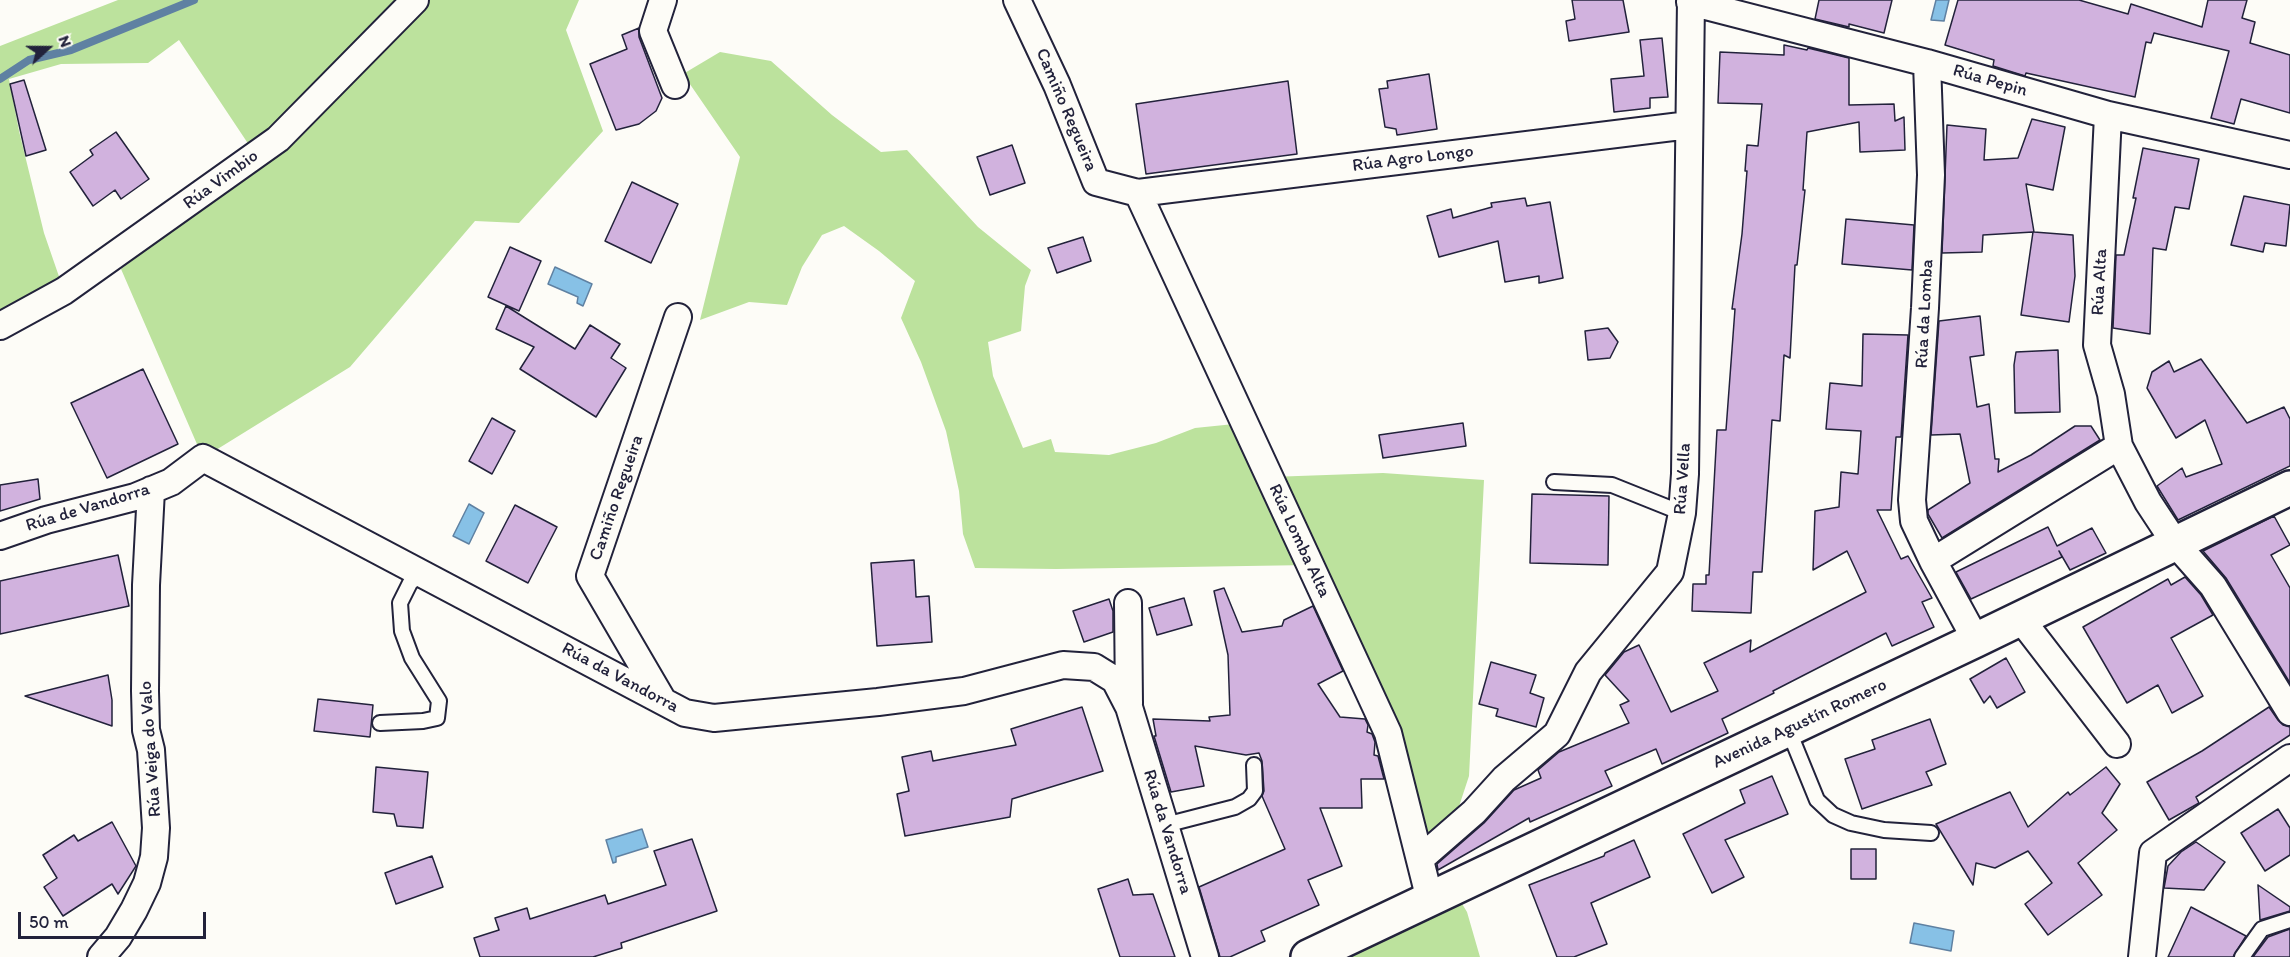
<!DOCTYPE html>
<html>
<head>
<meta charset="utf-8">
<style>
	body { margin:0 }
	#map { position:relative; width:2290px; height:957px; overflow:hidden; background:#fdfcf7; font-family:Itim,sans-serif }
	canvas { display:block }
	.north { position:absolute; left:18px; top:18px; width:60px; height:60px; -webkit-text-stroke:4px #fdfcf7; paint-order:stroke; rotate:69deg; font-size:16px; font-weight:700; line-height:24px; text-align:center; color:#22223b }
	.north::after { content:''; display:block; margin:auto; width:21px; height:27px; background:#22223b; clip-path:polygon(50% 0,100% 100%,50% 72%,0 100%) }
	.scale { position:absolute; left:18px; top:912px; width:188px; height:27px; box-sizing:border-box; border:3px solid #22223b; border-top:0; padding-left:8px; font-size:18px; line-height:21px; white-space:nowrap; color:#22223b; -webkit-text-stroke:4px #fdfcf7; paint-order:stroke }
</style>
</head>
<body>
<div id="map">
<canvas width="2290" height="957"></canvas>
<div class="north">N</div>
<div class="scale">50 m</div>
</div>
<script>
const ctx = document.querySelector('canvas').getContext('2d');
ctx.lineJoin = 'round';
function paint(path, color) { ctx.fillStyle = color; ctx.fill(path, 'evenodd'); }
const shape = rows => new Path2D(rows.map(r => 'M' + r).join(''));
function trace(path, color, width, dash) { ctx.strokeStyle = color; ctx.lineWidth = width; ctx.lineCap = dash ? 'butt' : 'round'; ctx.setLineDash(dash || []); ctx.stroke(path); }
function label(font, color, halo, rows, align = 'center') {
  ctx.font = font + ' Itim,sans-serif'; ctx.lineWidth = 5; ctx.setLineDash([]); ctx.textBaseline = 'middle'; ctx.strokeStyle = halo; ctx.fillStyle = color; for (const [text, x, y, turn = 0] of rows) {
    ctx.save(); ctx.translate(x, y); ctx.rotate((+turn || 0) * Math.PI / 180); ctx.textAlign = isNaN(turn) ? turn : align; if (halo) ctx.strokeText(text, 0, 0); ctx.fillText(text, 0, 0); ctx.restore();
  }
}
const green = shape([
	[118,0,579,0,566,30,603,131,519,223,475,221,350,367,203,458,121,269,261,163,179,40,148,63,61,64,9,79,19,131,44,233,64,291,0,326,0,46],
	[720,52,771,61,832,115,881,152,907,150,978,227,1031,270,1025,286,1021,331,988,342,993,376,1023,448,1051,439,1055,452,1109,455,1156,443,1195,428,1244,423,1270,477,1383,473,1484,480,1469,776,1442,858,1445,866,1424,877,1388,733,1310,565,1056,569,975,568,963,534,959,491,946,431,921,362,901,318,915,281,879,251,844,226,822,235,802,267,787,305,749,302,700,320,740,157,683,74],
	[1453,889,1467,912,1480,957,1308,957]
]);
const water = shape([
	[1936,0,1949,0,1944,21,1931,20,1936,0],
	[555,267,592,284,583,306,577,303,578,297,548,284,555,267],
	[469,504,484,513,469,544,453,536,469,504],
	[642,829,648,847,616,857,616,862,613,863,606,840,642,829],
	[1914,923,1954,931,1951,951,1910,943,1914,923]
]);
const stream = shape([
	[0,79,29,60,71,50,194,0]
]);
const building = shape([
	[1572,0,1623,0,1629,32,1569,41,1566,21,1575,19,1572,0],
	[1819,0,1892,0,1884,33,1849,24,1849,27,1815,19,1819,0],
	[1958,0,2079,0,2128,14,2131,4,2202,27,2208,0,2247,0,2242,18,2255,22,2250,43,2290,55,2290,113,2241,99,2234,124,2211,118,2229,51,2154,33,2151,43,2146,42,2135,97,2026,73,2025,76,1993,66,1994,60,1945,45,1958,0],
	[639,28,639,37,662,98,656,111,639,124,616,130,590,64,627,49,622,35,639,28],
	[1662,38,1668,97,1650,98,1650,108,1614,112,1611,79,1644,76,1640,40,1662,38],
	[1784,45,1807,50,1808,48,1849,58,1849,105,1894,104,1895,121,1904,117,1905,150,1860,152,1859,122,1807,132,1803,190,1805,190,1797,265,1795,265,1790,358,1784,355,1780,421,1772,420,1762,572,1753,572,1751,613,1692,611,1693,584,1706,584,1706,575,1709,575,1717,430,1726,430,1735,309,1732,309,1742,234,1747,171,1745,171,1747,145,1758,146,1762,104,1718,103,1720,52,1784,55,1784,45],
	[1429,74,1437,129,1397,135,1396,129,1385,127,1379,89,1388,88,1387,81,1429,74],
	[24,80,46,150,26,156,10,84,24,80],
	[1288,81,1297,154,1146,174,1136,104,1288,81],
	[2032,119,2065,127,2053,190,2026,184,2034,232,2073,235,2075,276,2069,322,2021,315,2033,232,1983,235,1982,252,1942,253,1947,125,1986,129,1984,160,2018,158,2032,119],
	[116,132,149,179,121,199,115,190,93,206,70,172,93,155,90,150,116,132],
	[1012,145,1025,183,990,195,977,157,1012,145],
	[2143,148,2199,159,2189,209,2175,207,2166,250,2153,248,2150,334,2113,328,2116,255,2124,255,2136,198,2133,198,2143,148],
	[632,182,678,204,651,263,605,241,632,182],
	[2244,196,2290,205,2286,246,2265,243,2263,252,2231,245,2244,196],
	[1525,198,1527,206,1550,202,1563,278,1539,283,1539,276,1505,282,1498,241,1439,257,1427,216,1451,209,1453,218,1492,207,1491,203,1525,198],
	[1846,219,1914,225,1912,270,1842,264,1846,219],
	[1083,237,1091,261,1057,273,1048,248,1083,237],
	[510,247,541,261,519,311,488,297,510,247],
	[506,306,575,349,590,325,620,344,611,358,626,368,596,417,520,369,534,347,496,329,506,306],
	[1980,316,1984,355,1970,357,1977,407,1989,404,1995,459,1999,459,1998,472,2031,455,2075,426,2091,426,2100,440,1942,538,1928,514,1928,510,1970,483,1960,434,1931,435,1939,321,1980,316],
	[1608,328,1618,342,1610,358,1588,360,1585,331,1608,328],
	[1863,334,1908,335,1901,437,1896,437,1891,510,1877,510,1901,559,1908,556,1932,598,1922,602,1934,627,1892,646,1886,633,1773,691,1774,693,1722,719,1728,733,1662,764,1656,749,1605,771,1612,786,1530,822,1529,818,1438,870,1437,864,1484,823,1514,790,1541,778,1538,770,1559,752,1629,723,1620,705,1629,701,1605,675,1624,652,1639,645,1671,712,1718,691,1704,663,1751,640,1750,652,1866,592,1847,551,1813,570,1815,511,1839,507,1841,472,1858,474,1861,431,1826,429,1830,383,1862,386,1863,334],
	[2058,350,2060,412,2015,413,2014,365,2016,352,2058,350],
	[2201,359,2247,423,2284,407,2290,419,2290,466,2178,520,2157,486,2182,468,2186,477,2222,464,2205,420,2176,438,2147,388,2152,372,2169,361,2174,372,2201,359],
	[143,369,178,444,107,478,71,403,143,369],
	[492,418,515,431,492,474,469,461,492,418],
	[1463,423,1466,446,1383,458,1379,435,1463,423],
	[38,479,40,499,0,511,0,485,38,479],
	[1532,494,1609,496,1608,565,1530,563,1532,494],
	[515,505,557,527,528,583,486,561,515,505],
	[2274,516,2290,545,2271,555,2290,588,2290,683,2226,578,2203,551,2274,516],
	[2048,527,2057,546,2092,528,2106,553,2070,570,2059,551,2062,557,1971,599,1956,572,2048,527],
	[118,555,129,606,0,634,0,581,118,555],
	[914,560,916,597,929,596,932,642,877,646,871,563,914,560],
	[2185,577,2201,595,2213,615,2171,638,2203,696,2172,713,2158,685,2127,703,2083,627,2168,579,2171,585,2185,577],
	[1224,588,1242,632,1282,626,1284,620,1313,606,1343,671,1318,684,1340,717,1365,719,1368,725,1367,732,1372,734,1375,742,1374,755,1378,756,1384,779,1361,779,1362,808,1320,808,1342,866,1308,880,1319,905,1261,931,1265,941,1230,957,1220,957,1199,887,1285,849,1262,796,1264,791,1262,761,1259,753,1246,755,1195,746,1204,786,1171,792,1154,736,1156,736,1153,719,1210,721,1209,717,1230,715,1228,655,1214,591,1224,588],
	[1184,598,1192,625,1157,635,1149,608,1184,598],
	[1109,599,1113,611,1113,632,1084,642,1073,611,1109,599],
	[2006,658,2025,692,1997,708,1990,696,1984,703,1970,679,2006,658],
	[1491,662,1536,675,1530,693,1544,698,1536,727,1496,716,1498,709,1479,704,1491,662],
	[108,675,112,700,112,726,25,696,108,675],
	[318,699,373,705,370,737,314,731,318,699],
	[1082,707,1103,771,1012,799,1010,817,905,836,897,794,909,791,902,757,931,751,933,761,1016,745,1011,729,1082,707],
	[2269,707,2278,720,2283,725,2290,727,2290,735,2196,797,2199,803,2169,820,2147,782,2202,751,2269,707],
	[1930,719,1946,764,1926,772,1932,785,1862,809,1845,759,1875,749,1872,740,1930,719],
	[376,767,428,772,423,828,397,826,394,814,373,812,376,767],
	[2106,767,2120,784,2102,813,2117,830,2078,863,2102,895,2048,935,2025,904,2052,883,2028,851,1995,868,1976,863,1973,885,1936,824,2010,792,2028,827,2068,792,2070,795,2106,767],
	[1772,776,1788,814,1725,840,1744,877,1712,893,1683,834,1745,803,1740,790,1772,776],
	[2278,809,2290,828,2290,855,2265,871,2241,833,2278,809],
	[112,822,136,866,118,894,112,884,63,916,44,887,57,878,43,855,74,835,78,841,112,822],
	[692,839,717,911,621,943,622,948,593,957,480,957,474,938,499,930,495,918,527,908,530,919,605,895,608,904,666,885,654,851,692,839],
	[1634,840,1650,877,1591,903,1607,944,1574,957,1557,957,1529,885,1604,856,1605,853,1634,840],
	[2196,842,2225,862,2204,890,2164,888,2168,866,2181,852,2196,842],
	[1851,849,1876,849,1876,879,1851,879,1851,849],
	[432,856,443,887,396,904,385,873,432,856],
	[1128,879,1133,895,1153,894,1175,957,1120,957,1098,889,1128,879],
	[2258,885,2290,907,2290,911,2260,920,2258,885],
	[2191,907,2246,936,2233,957,2168,957,2191,907],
	[2290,929,2290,957,2253,957,2268,937,2290,929]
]);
const service = shape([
	[1554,482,1612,485,1682,513],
	[380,723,423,721,437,718,439,701,412,658,402,631,400,603,410,583,421,573],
	[1788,729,1817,800,1833,815,1851,823,1884,830,1931,833],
	[1165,825,1235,807,1249,799,1255,791,1254,765],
	[2242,957,2262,929,2290,920]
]);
const minor = shape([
	[663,0,653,31,675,85],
	[1017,0,1057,85,1096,182,1138,193,1689,125],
	[1690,2,1927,63,2108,115,2290,155],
	[1927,63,1931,175,1925,308,1912,500,1914,521,1933,561,1976,640],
	[2108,115,2097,345,2111,394,2119,446],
	[1138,193,1388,733,1430,900],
	[0,326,64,291,278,139,415,0],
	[0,536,46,520,135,497,171,482,203,458,685,713,714,718,878,702,964,691,1063,665,1094,667,1115,680,1129,707,1205,957],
	[1933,561,2119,446,2148,502,2175,543,2213,586,2290,712],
	[1128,603,1129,704],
	[2020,618,2117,744],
	[663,701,590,576,678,317],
	[1420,859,1474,812,1504,779,1557,734,1588,672,1670,572,1682,513,1685,474,1691,0],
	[101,957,118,937,134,910,147,883,154,857,156,828,151,750,146,730,145,691,146,585,151,490],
	[2142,957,2153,853,2290,758]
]);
const tertiary = shape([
	[1308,957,1976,640,2290,488]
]);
const streetNames = [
	["Rúa Pepin",1990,81,16],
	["Camiño Regueira",1066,110,67],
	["Rúa Agro Longo",1413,159,-7],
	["Rúa Vimbio",221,180,-36],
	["Rúa Alta",2100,282,-87],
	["Rúa da Lomba",1925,314,-87],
	["Rúa Vella",1683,479,-86],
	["Camiño Regueira",617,498,-71],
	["Rúa de Vandorra",88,508,-17],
	["Rúa Lomba Alta",1299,541,65],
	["Rúa da Vandorra",620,678,28],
	["Avenida Agustín Romero",1800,724,-25],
	["Rúa Veiga do Valo",151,749,-94],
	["Rúa da Vandorra",1167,832,73]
];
paint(green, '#bce29d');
paint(water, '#87c1e6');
trace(water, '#5f81a2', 1.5);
trace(stream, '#5f81a2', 8);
paint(building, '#d1b2de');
trace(building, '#22223b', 1.5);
trace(service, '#22223b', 18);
trace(minor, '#22223b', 30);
trace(tertiary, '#22223b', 38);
trace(service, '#fdfcf7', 14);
trace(minor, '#fdfcf7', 26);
trace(tertiary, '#fdfcf7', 33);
label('18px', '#22223b', '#fdfcf7', streetNames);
</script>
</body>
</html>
